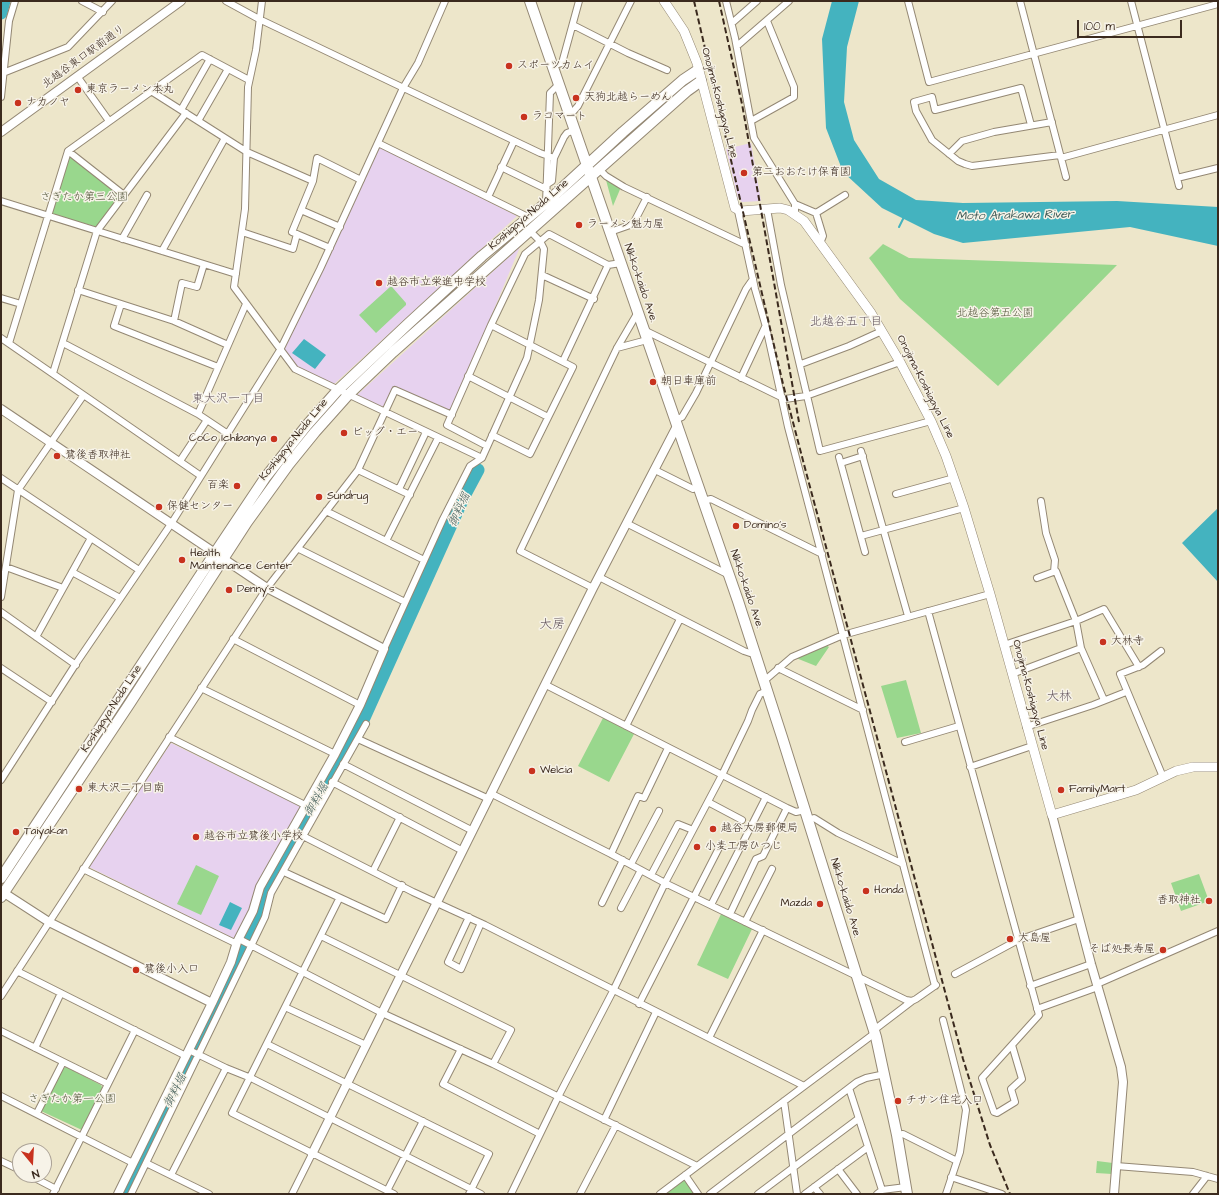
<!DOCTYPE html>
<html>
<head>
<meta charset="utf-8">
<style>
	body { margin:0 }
	#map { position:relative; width:1219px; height:1195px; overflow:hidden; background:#ede6ca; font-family:"Architects Daughter",sans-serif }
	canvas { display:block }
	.frame { position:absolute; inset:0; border:2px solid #3b2a1e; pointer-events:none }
	.north { position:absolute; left:12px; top:1143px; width:40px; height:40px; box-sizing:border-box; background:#f7f3e8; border:1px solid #aca397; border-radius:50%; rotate:162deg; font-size:11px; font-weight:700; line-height:16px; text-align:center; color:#3b2a1e }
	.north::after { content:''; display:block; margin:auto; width:14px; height:18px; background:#c8321e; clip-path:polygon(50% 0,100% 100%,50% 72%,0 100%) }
	.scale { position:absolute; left:1077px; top:20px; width:105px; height:18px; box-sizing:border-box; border:2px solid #3b2a1e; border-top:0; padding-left:5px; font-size:12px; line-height:14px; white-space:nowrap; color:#3b2a1e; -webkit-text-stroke:3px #f7f3e8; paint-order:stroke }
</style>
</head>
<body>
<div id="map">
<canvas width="1219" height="1195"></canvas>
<div class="frame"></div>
<div class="north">N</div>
<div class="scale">100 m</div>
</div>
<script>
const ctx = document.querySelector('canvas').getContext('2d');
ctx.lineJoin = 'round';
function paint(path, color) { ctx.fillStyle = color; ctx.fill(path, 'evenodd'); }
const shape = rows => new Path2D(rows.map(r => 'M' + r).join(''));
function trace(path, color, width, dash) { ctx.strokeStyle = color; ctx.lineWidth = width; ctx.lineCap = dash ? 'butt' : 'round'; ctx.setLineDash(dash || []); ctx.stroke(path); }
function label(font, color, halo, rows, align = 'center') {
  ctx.font = font + ' "Architects Daughter","Klee One",sans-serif'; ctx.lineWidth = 3; ctx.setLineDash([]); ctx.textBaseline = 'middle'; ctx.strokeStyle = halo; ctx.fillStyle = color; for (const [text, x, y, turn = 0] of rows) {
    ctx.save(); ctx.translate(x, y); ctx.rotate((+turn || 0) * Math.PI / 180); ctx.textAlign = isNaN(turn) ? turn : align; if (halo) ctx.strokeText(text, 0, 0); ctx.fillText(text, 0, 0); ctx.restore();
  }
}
const built = shape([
	[751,143,761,201,742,202,738,198,726,149],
	[380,147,517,216,332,386,297,367,283,350],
	[520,247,451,412,394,387,384,409,356,396],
	[171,743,301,807,235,939,89,867]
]);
const green = shape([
	[69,155,122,195,97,227,52,214],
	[606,180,621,187,613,206],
	[883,244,909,258,1117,265,998,386,900,299,869,258],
	[390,287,392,287,406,303,406,305,376,333,359,315],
	[826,645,829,647,816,666,796,658],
	[906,680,921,733,897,738,881,686],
	[603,718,634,734,609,782,578,766],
	[196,865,219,876,201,915,177,904],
	[1199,874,1209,901,1181,911,1171,883],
	[721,914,752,929,728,979,697,965],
	[66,1067,101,1085,103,1089,82,1130,41,1111,63,1069],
	[1097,1161,1113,1163,1112,1174,1096,1173],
	[685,1177,697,1194,662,1194]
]);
const water = shape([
	[832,1,859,1,847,47,844,102,854,140,879,179,916,200,963,203,1117,201,1218,207,1218,246,1130,227,963,243,934,234,882,208,843,172,826,128,822,39],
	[304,339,326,355,315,369,292,353],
	[1218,508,1218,582,1182,543],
	[230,902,242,908,231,930,219,925]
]);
const stream = shape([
	[899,227,904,217]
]);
const river = shape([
	[1,13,4,1],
	[125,1194,241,958,262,911,266,889,358,731,463,498,478,470]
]);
const minor = shape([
	[82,1,103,12],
	[226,1,259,19,540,153,554,158],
	[262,1,256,50,248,87,245,209,234,287,295,369,482,458],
	[726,1,735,38,754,138,795,204,795,214],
	[908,1,929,82,1218,4],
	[1020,1,1066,177],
	[1131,1,1179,186],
	[732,23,757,1],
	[573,25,628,53,667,70],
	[737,46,789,1],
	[552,66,562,63,579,1],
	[3,73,68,47,112,1],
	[77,76,109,121],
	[151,91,247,152,313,181],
	[1,97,9,21,15,1],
	[181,110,210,59],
	[570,115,578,106,631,1],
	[198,121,228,69],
	[751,121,794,97,794,87,767,21],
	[1031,125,1021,88,935,110,932,97,914,102,916,111,932,140,958,161,965,164,972,166,1060,155],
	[378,143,528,217],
	[68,151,124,195],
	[949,154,962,141,994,132,1052,122],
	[1061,158,1218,115],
	[501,167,546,189],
	[599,169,606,176,624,187,746,245],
	[1177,178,1218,168],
	[546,185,552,181,554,158,564,137,567,133,575,130],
	[488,197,514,141],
	[1,201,236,274],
	[546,203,550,93,559,84],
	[795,204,816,213],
	[767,209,781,285,820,451,931,421],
	[301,210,340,227],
	[738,211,755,289,766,327,788,427,935,986],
	[242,232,293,249,297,234],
	[610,232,633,224,647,197],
	[122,239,147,195],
	[821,241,823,236,816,213,845,195],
	[330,248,292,232,313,181,317,158,361,180],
	[162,251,225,138],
	[542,275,594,299],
	[78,290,174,321,228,345],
	[1,298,21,304],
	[121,304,114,326,218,367],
	[174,321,182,283,197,287,204,264],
	[491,325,573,367,530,454,492,435],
	[644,330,785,399,806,396,900,362],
	[1,338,201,476],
	[9,343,68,151,202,55,249,80],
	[63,343,198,414,228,434],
	[617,348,647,340],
	[563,361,608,265],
	[801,364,849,346,882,331],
	[53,373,97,231,186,113],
	[468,376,548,417],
	[741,378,765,327],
	[198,414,246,304],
	[675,420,682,417,696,393,746,289,753,279],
	[487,446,447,425,491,325,525,254,549,234,608,265,621,263],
	[861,451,908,616],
	[839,457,865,552],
	[180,461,207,420],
	[841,463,863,456],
	[358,470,410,495],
	[655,470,693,489,698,487],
	[1,478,139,570],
	[399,489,426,432],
	[896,494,954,478],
	[703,501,711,499,822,554],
	[1041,501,1046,533,1055,560,1054,572],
	[326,511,424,560],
	[628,524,729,575],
	[861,536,964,508],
	[386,541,438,438],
	[299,549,405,602],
	[6,567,63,588],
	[72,572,120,598],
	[599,577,744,651,750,653,754,651],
	[1037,578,1056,571,1076,621,1081,648,1104,700],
	[593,588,520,551,617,348,638,312],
	[1,597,18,490,83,396],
	[928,611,1039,1015,982,1078,994,1112,997,1113,1015,1102,1011,1089,1022,1079,1012,1045],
	[1,612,76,665],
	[36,637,91,538],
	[233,639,360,705],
	[1004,645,1076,621,1104,609,1139,667],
	[384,649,443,519,470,466,482,458,527,358,539,300,544,249,540,241,529,230],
	[1161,651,1143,665,1120,674,1163,777],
	[1,668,52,702],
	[778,668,863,710],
	[1012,674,1081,648],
	[764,681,792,657,843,635,990,594],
	[546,685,787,808,796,812,805,810],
	[201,688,335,754],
	[626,726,680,619],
	[1026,727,1093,705,1126,692],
	[169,737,307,806],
	[358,739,489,799],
	[905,742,959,726],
	[343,764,473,831],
	[970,767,1032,746],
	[1,780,77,662,171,524,280,350,320,269,403,88,418,63,445,1],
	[332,782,463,851],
	[492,794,611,854,665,883,906,1000,912,1001,916,999,936,985],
	[708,802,742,820],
	[808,820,814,818,838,833,903,864],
	[293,831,413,892,485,925,804,1086],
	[611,854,638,796,644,798,668,748],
	[631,864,659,811],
	[83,869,237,944],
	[374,869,400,817],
	[284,872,386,919,402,885],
	[651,875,678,824,693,830],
	[339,899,232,1113,394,1194],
	[602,903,623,860],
	[711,905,766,797],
	[621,908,641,870],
	[730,914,756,859,763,856,787,808],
	[469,917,448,962,461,969,481,923],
	[745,922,772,869],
	[321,936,511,1030,493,1064],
	[239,939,382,1013,493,1064,697,1166],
	[17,971,186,1056],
	[955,974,1018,940,1079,919],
	[1097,984,1218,931],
	[1030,986,1091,964],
	[1,996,267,588,358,470,395,390,452,415],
	[639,1004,721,844],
	[285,1007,366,1045],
	[1037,1009,1098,987],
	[943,1020,966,1110,960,1152,946,1194],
	[874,1030,912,1001],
	[1,1031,108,1084],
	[709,1038,763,930],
	[267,1044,489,1154,469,1194],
	[35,1048,61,993],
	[461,1049,443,1084,540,1134],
	[189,1050,226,1068,251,1078,481,1194],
	[849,1088,882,1190],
	[1,1096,133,1163],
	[784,1101,797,1194],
	[37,1113,63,1062],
	[604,1120,656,1012],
	[897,1135,903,1134,957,1161],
	[1,1161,20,1170],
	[146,1163,209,1194],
	[1116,1166,1193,1172,1218,1179],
	[838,1169,857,1194],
	[29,1175,56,1189],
	[171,1175,226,1068],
	[685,1175,698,1194],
	[951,1177,1002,1194],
	[814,1187,820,1194],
	[387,1191,423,1121],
	[53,1194,135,1030],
	[131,1194,265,917,271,893,366,724],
	[292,1194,312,1154],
	[511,1194,558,1097,613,991,665,883,722,775,748,721,752,710,760,694,767,691],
	[580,1194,616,1125],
	[660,1194,875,1033],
	[710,1194,857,1082,866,1078,885,1074],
	[758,1194,858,1119],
	[805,1194,868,1147],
	[877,1194,882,1190,906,1187],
	[1193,1194,1207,1176]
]);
const tertiary = shape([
	[1,132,181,1],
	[1,409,267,588,384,649,360,705,335,754,260,887,253,911,237,942,231,962,212,1003,118,1194],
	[1052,815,1091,964,1121,1067,1123,1082,1114,1194],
	[1,891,49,922,212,1003],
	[312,1154,593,588,677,426]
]);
const secondary = shape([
	[664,1,684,31,697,63,735,208,741,211,780,208,788,210,804,221,871,313,900,362,931,421,946,456,964,508,990,594,1052,815,1136,790,1176,771,1193,767,1218,767]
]);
const primary = shape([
	[530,1,738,601,782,737,876,1037,897,1135,907,1194],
	[1,878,215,553,265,478,307,425,338,390,408,324,482,256,546,203,623,132,683,80,698,70],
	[1,897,130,703,247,522,289,464,315,432,348,395,393,352,687,91,701,81]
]);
const rail = shape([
	[694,1,783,384,806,472,963,1059,990,1145,1010,1194],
	[719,1,742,104,799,422]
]);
const markers = [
	[509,66,4,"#c8321e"],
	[78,90,4,"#c8321e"],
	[576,98,4,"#c8321e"],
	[18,103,4,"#c8321e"],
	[524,117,4,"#c8321e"],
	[744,173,4,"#c8321e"],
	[579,225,4,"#c8321e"],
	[379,283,4,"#c8321e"],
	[653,382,4,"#c8321e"],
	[344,433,4,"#c8321e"],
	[274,439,4,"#c8321e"],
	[57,456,4,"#c8321e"],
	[237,486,4,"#c8321e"],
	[319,497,4,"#c8321e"],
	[159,507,4,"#c8321e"],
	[736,526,4,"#c8321e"],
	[182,560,4,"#c8321e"],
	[229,590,4,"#c8321e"],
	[1103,642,4,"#c8321e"],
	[532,771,4,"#c8321e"],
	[79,789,4,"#c8321e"],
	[1061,790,4,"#c8321e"],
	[713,829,4,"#c8321e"],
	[16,832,4,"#c8321e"],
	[196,837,4,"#c8321e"],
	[697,847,4,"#c8321e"],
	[866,891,4,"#c8321e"],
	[1209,901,4,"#c8321e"],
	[820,904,4,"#c8321e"],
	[1010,939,4,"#c8321e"],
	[1163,950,4,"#c8321e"],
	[136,970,4,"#c8321e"],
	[898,1101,4,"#c8321e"]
];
const streetNames = [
	["北越谷東口駅前通り",84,57,-36],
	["Onojima-Koshigaya Line",719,103,75],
	["Koshigaya-Noda Line",529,215,-41],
	["Nikko-kaido Ave.",640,283,71],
	["Onojima-Koshigaya Line",925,387,63],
	["Koshigaya-Noda Line",294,440,-51],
	["Nikko-kaido Ave.",746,589,71],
	["Onojima-Koshigaya Line",1030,695,75],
	["Koshigaya-Noda Line",112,709,-57],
	["Nikko-kaido Ave.",845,898,73]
];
const poiNames = [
	["スポーツカムイ",517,66],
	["東京ラーメン本丸",86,90],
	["天狗北越らーめん",584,98],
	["ナカノヤ",26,103],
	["ラコマート",532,117],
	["第二おおたけ保育園",752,173],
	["ラーメン魁力屋",587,225],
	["越谷市立栄進中学校",387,283],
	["朝日車庫前",661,382],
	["ビッグ・エー",352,433],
	["CoCo Ichibanya",266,439,"right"],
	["鷺後香取神社",65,456],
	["百楽",229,486,"right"],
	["Sundrug",327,497],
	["保健センター",167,507],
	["Domino's",744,526],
	["Health",190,554],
	["Maintenance Center",190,567],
	["Denny's",237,590],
	["大林寺",1111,642],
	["Welcia",540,771],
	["東大沢二丁目南",87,789],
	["FamilyMart",1069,790],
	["越谷大房郵便局",721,829],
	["Taiyakan",24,832],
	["越谷市立鷺後小学校",204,837],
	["小麦工房ひつじ",705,847],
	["Honda",874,891],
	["香取神社",1201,901,"right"],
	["Mazda",812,904,"right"],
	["大島屋",1018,939],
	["そば処長寿屋",1155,950,"right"],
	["鷺後小入口",144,970],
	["チサン住宅入口",906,1101]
];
const parkNames = [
	["さぎたか第三公園",84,198],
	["北越谷第五公園",995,314],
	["さぎたか第一公園",72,1100]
];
const waterNames = [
	["Moto Arakawa River",1015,216,-1],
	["御料堀",460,510,-65],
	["御料堀",317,800,-60],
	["御料堀",176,1091,-64]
];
const neighbourhoodNames = [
	["北越谷五丁目",846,322],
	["東大沢一丁目",228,399]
];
const quarterNames = [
	["大房",552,625],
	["大林",1059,697]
];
paint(built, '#e7d2ef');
paint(green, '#99d78d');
paint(water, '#44b3bf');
trace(stream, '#44b3bf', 2);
trace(river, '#44b3bf', 13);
trace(minor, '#948874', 8);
trace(tertiary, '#948874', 10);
trace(secondary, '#948874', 10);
trace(primary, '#948874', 12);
trace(minor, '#fff', 6);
trace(tertiary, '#fff', 8);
trace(secondary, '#fff', 9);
trace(primary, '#fff', 10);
trace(rail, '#3b2a1e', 2, [6, 3]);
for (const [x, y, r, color] of markers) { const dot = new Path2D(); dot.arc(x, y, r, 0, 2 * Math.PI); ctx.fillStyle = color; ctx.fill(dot); trace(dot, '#f7f3e8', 1.5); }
label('11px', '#3b2a1e', '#f7f3e8', streetNames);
label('11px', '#3b2a1e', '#f7f3e8', poiNames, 'left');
label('11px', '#52553a', '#f7f3e8', parkNames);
label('italic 12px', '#3e5a56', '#f7f3e8', waterNames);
label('12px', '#665860', '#f7f3e8', neighbourhoodNames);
label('13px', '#665860', '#f7f3e8', quarterNames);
</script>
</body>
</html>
